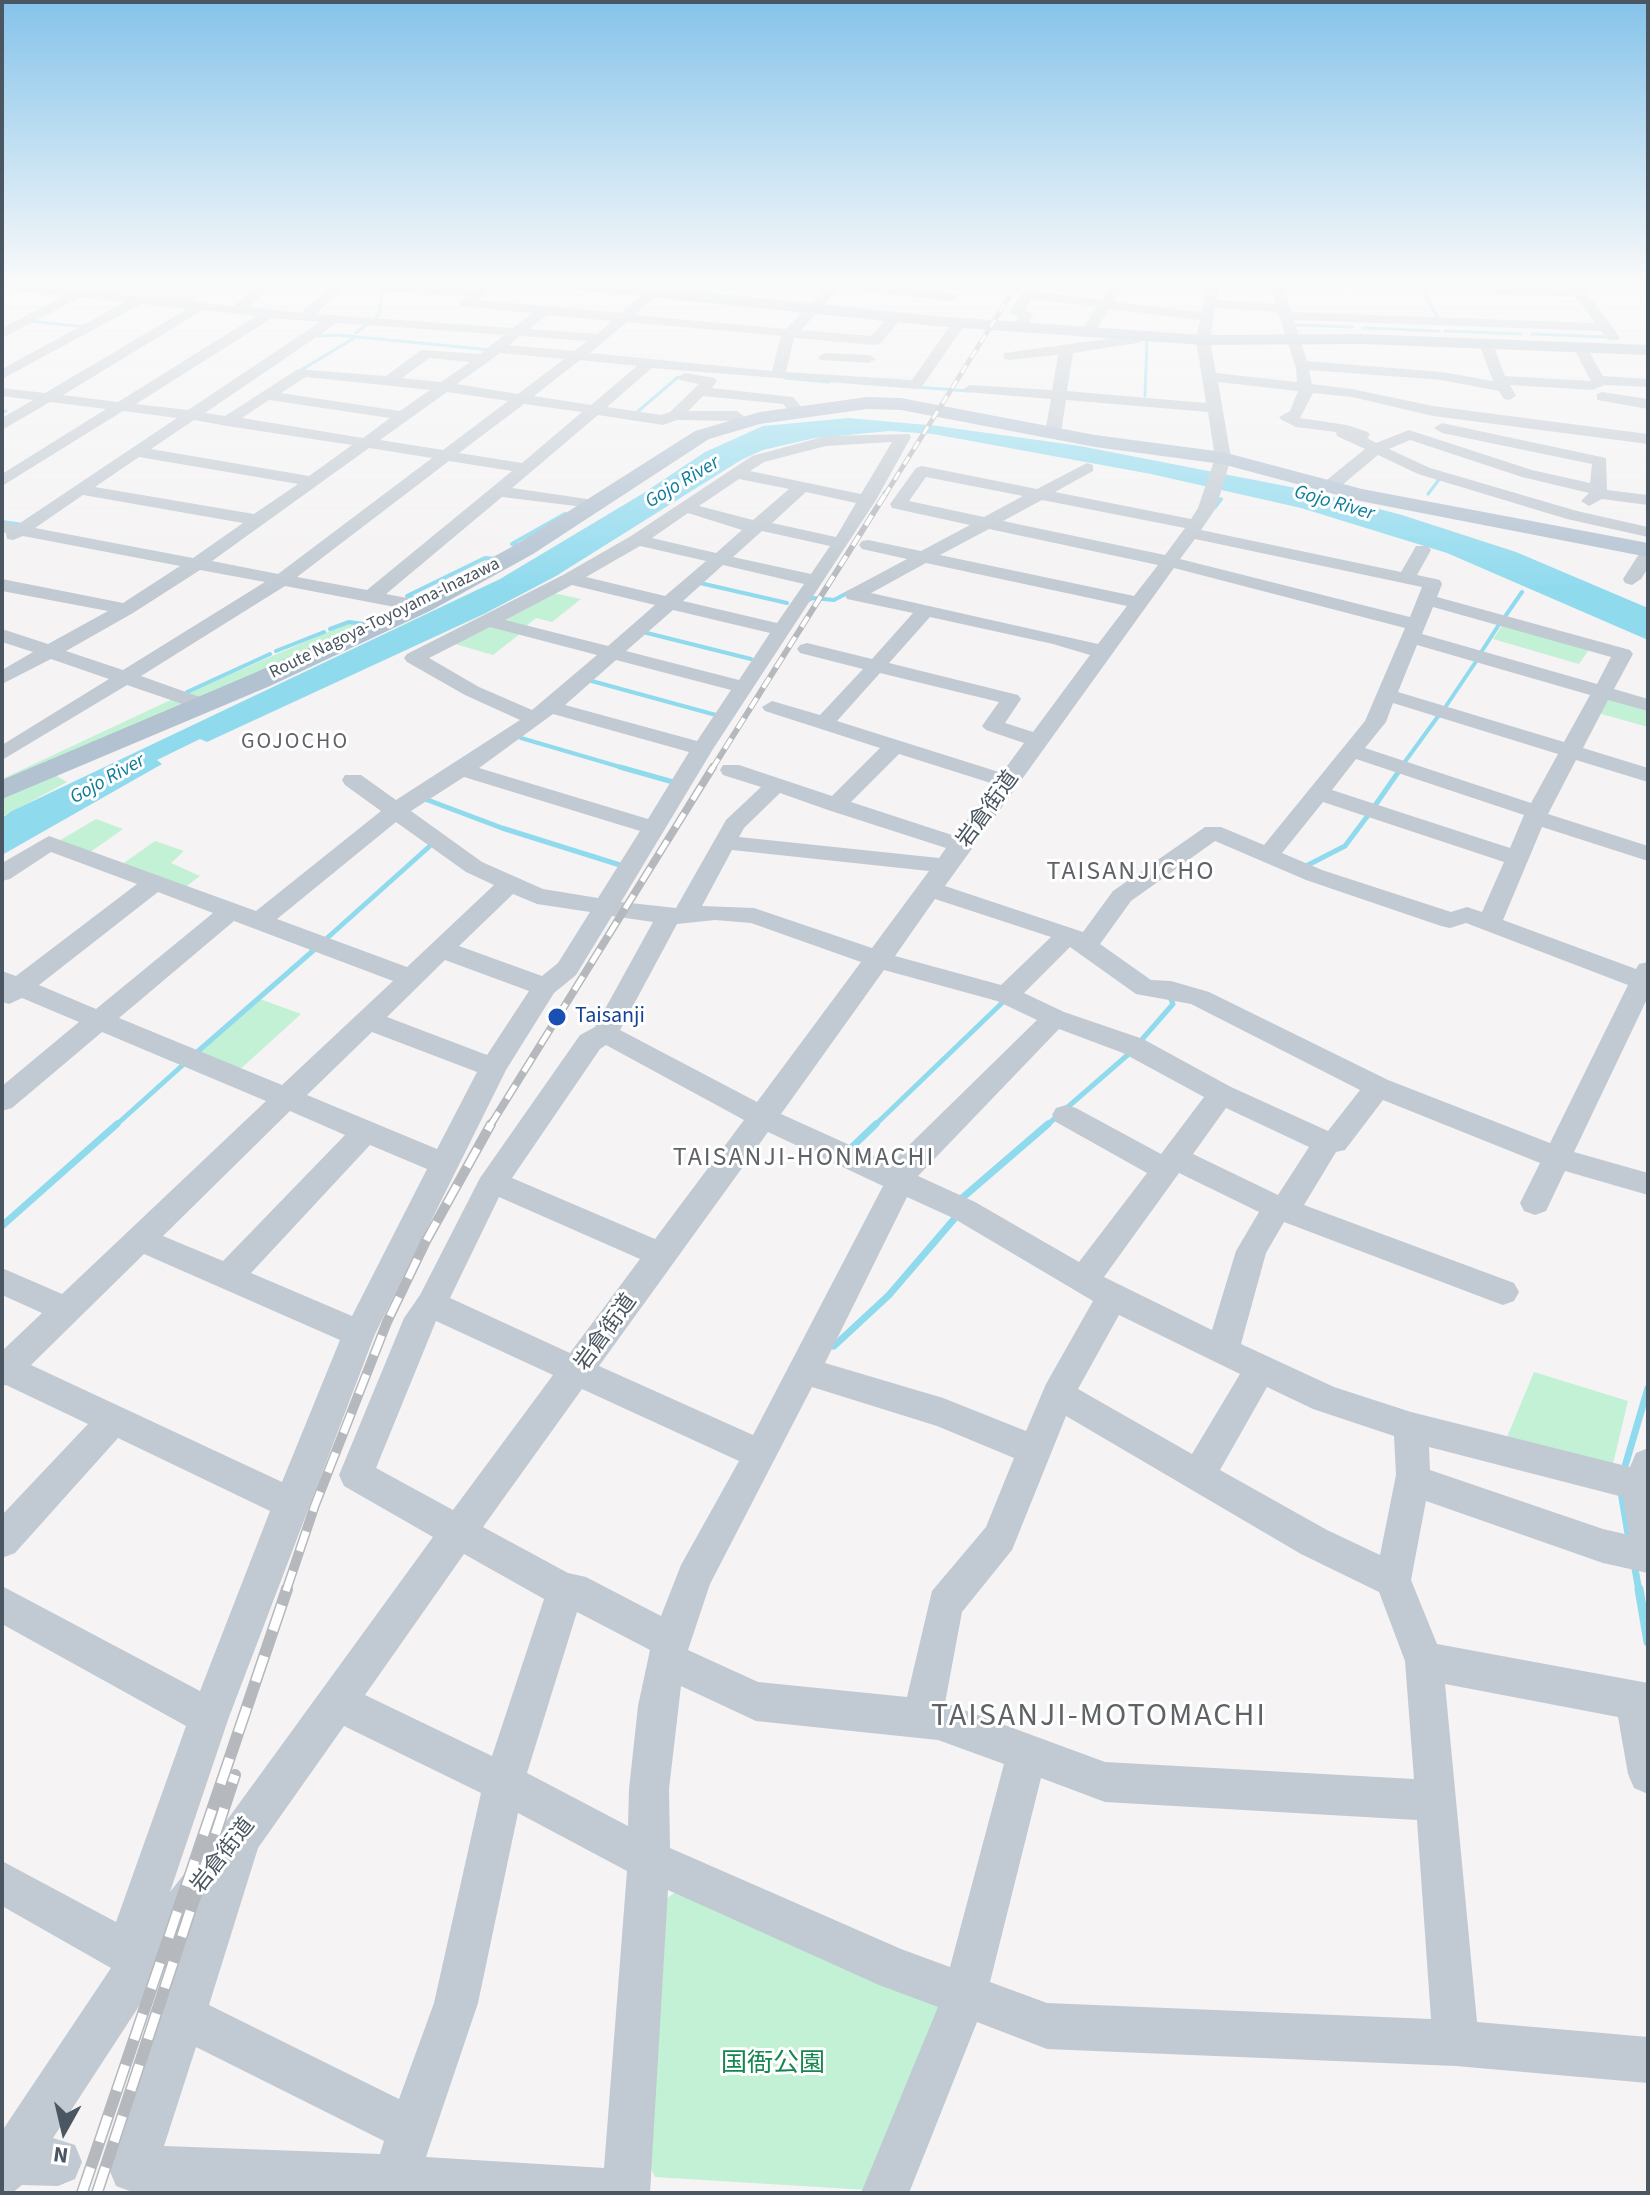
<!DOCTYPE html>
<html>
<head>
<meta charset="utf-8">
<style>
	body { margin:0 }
	#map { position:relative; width:1650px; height:2195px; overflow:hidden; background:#f5f3f3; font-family:"Source Sans 3",sans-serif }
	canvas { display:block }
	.frame { position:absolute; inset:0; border:4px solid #4a5661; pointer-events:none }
	.north { position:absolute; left:24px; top:2091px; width:80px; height:80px; -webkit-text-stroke:6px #fff; paint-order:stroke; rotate:188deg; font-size:22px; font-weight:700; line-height:32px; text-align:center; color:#4a5661 }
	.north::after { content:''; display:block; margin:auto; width:28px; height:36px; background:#4a5661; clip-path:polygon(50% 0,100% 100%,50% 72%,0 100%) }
</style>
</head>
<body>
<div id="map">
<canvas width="1650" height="2195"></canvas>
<div class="frame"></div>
<div class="north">N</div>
</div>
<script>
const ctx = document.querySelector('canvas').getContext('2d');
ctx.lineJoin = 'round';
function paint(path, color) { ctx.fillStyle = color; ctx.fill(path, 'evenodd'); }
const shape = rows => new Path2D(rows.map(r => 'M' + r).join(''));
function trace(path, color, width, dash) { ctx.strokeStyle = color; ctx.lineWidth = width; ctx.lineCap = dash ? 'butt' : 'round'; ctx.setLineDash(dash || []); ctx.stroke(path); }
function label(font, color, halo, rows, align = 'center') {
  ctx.font = font + ' "Source Sans 3","Noto Sans JP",sans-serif'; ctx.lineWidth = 6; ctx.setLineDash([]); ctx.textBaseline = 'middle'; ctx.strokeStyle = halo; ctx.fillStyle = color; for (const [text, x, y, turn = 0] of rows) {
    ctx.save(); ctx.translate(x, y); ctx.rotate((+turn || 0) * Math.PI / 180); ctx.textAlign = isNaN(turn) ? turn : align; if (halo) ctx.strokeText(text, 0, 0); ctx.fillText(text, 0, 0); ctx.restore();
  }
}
const education = shape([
	[2,283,216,283,193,303,20,284,9,285,2,290]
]);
const green = shape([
	[548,592,581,599,552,622,536,618,525,627,495,619],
	[348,623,361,626,207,699,185,694],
	[485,624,521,633,493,655,448,642],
	[1503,624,1590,648,1579,664,1493,639],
	[177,697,194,703,2,785,2,779],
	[1613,698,1648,709,1648,727,1598,713,1606,700],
	[53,774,67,782,2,817,2,794],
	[96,819,123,829,89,853,57,842],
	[155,841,184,851,171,863,200,876,184,888,121,865],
	[260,999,301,1014,236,1073,196,1055],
	[1534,1372,1628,1401,1612,1468,1505,1442],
	[678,1890,947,2002,867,2190,655,2177,649,2164,662,1902]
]);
const water = shape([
	[849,418,938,426,1080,446,1306,490,1402,515,1516,552,1648,608,1648,640,1447,553,1301,508,1151,474,933,434,890,431,815,438,763,450,741,460,556,576,484,614,207,742,200,739,157,760,162,764,2,855,2,818,12,811,500,579,642,494,705,452,763,426]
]);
const streamFar4 = shape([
	[1420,283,1429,302],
	[1431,305,1439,320],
	[373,320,379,315,383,283],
	[30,321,85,327],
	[1295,325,1352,327],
	[1363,328,1439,331],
	[1445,331,1521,334],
	[356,333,370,322],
	[1532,334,1610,337],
	[319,336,338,335,491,350],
	[301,370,356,337],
	[785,378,829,382],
	[916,387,969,391],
	[1145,396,1147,341],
	[2,412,6,411],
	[632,413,636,413,678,377],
	[1428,494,1441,477]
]);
const streamFar3 = shape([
	[1215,507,1221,499],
	[2,522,23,525],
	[520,545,512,544,565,514],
	[700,583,787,603],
	[418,599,407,596,485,558,497,559],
	[806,601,813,598,834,600,851,591],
	[1504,618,1522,592],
	[330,629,349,622,364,624],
	[643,632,751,659],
	[276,651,324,632],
	[1480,654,1500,623],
	[588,680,716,715],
	[187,692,270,654],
	[1444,709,1477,660],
	[521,738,627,769],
	[1404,763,1439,715]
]);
const streamFar2 = shape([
	[620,767,673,782],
	[425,799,502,828,620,865],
	[1374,807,1399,771],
	[1306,866,1345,846,1369,814],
	[325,940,431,845],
	[1138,1044,1173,1004,1170,997],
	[196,1053,315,949],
	[115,1126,185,1063],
	[874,1126,1003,1002],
	[1046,1126,1131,1052]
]);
const streamFar1 = shape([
	[851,1148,876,1124],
	[961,1199,1048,1124],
	[2,1226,117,1124],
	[834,1346,889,1295,955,1218],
	[1623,1473,1648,1388],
	[1621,1492,1629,1540],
	[1634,1563,1639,1591]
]);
const stream = shape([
	[1639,1589,1648,1642]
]);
const minor = shape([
	[2,283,234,306,260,283,274,283,248,307,301,313,335,283,349,283,316,314,513,328,532,313,461,306,459,303,466,296,385,291,379,287,386,283,475,289,482,283,496,283,478,300,621,313,656,283,670,283,635,315,786,329,827,287,821,283,863,283,957,294,959,297,952,301,840,288,801,330,871,336,891,314,903,317,880,344,875,345,794,338,786,372,912,380,954,320,966,323,921,388,916,389,652,368,607,407,661,415,670,412,699,384,680,380,678,377,685,373,715,378,717,381,712,388,793,397,807,413,799,418,794,416,783,404,703,396,688,411,737,411,750,421,742,426,733,421,677,420,663,425,598,415,512,488,594,500,600,501,603,505,600,509,502,497,386,594,428,602,430,606,428,610,421,612,285,586,141,676,211,701,214,705,211,709,197,709,127,685,2,760,2,745,109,679,51,659,2,684,2,670,33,652,2,642,2,629,48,644,108,611,2,591,2,579,123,603,180,566,23,536,13,540,7,539,6,533,2,532,2,522,17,525,177,418,123,411,2,486,2,474,106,409,50,402,2,430,2,418,33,400,2,396,2,388,45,393,187,309,141,304,2,379,2,369,125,302,81,297,2,338,2,328,64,296,2,289,2,283],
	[203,310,256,316,118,402,63,395,203,310],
	[547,315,612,321,597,334,529,329,547,315],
	[272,318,320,322,188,410,136,404,272,318],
	[627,322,781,336,772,371,590,353,627,322],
	[337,323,504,335,480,354,421,350,386,376,298,369,225,416,205,413,337,323],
	[520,336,587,341,574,351,509,345,520,336],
	[500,353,564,359,518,394,457,384,500,353],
	[429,358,470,362,441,382,402,378,429,358],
	[580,360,637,366,591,405,534,396,580,360],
	[306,377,430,390,400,411,281,393,306,377],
	[447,392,508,401,443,450,380,440,447,392],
	[269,400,390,418,363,438,242,418,269,400],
	[524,404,582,412,522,463,459,453,524,404],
	[194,420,227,426,352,445,309,476,151,449,194,420],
	[369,448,432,458,278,574,212,561,369,448],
	[139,457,298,484,254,514,95,487,139,457],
	[449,461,512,471,367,590,297,577,449,461],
	[83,495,243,523,193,558,35,528,83,495],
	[200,570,265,582,123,670,66,651,133,613,200,570],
	[1029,283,1042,283,1036,292,1102,300,1113,283,1126,283,1114,302,1201,312,1207,283,1219,283,1217,300,1276,304,1270,283,1282,283,1292,312,1595,323,1576,297,1498,294,1491,290,1498,286,1570,289,1566,283,1579,283,1620,337,1618,340,1608,340,1601,331,1294,320,1307,361,1442,372,1493,381,1479,344,1486,340,1493,344,1505,376,1591,381,1573,347,1580,343,1585,344,1603,376,1648,379,1648,387,1605,385,1592,390,1510,385,1516,396,1509,400,1504,399,1499,391,1441,380,1309,370,1312,384,1352,389,1433,406,1648,434,1648,444,1433,416,1352,397,1313,393,1300,418,1347,425,1368,432,1370,435,1367,438,1376,443,1409,430,1532,470,1590,483,1592,464,1442,433,1434,428,1442,423,1606,458,1607,490,1648,495,1648,505,1602,499,1589,506,1581,501,1589,493,1522,477,1410,440,1389,449,1430,468,1577,511,1648,527,1648,537,1567,519,1418,474,1378,455,1335,491,1323,491,1321,487,1323,483,1365,449,1337,436,1336,432,1296,427,1282,420,1279,417,1290,411,1298,391,1218,382,1231,458,1216,508,1201,530,1401,572,1416,546,1428,546,1431,550,1417,575,1440,580,1442,584,1437,597,1630,650,1633,654,1614,689,1648,699,1648,711,1608,700,1583,748,1648,768,1648,782,1576,760,1548,814,1648,846,1648,861,1542,827,1503,920,1636,969,1639,964,1648,962,1648,997,1574,1152,1648,1173,1648,1195,1565,1171,1546,1211,1535,1215,1524,1211,1520,1203,1540,1163,1383,1100,1345,1150,1336,1152,1304,1205,1514,1283,1519,1292,1514,1301,1503,1305,1492,1301,1284,1222,1266,1253,1241,1344,1334,1387,1411,1412,1630,1467,1636,1453,1648,1448,1648,1573,1603,1563,1426,1501,1411,1580,1437,1644,1648,1683,1648,1794,1634,1788,1628,1774,1618,1717,1445,1684,1477,2022,1648,2037,1648,2083,1456,2066,1047,2049,977,2022,909,2193,861,2193,938,2007,879,1985,668,1890,650,2193,135,2193,116,2186,109,2169,187,1939,158,1977,53,2138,75,2145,82,2162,75,2179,58,2186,22,2185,12,2193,2,2193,2,2131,111,1968,2,1906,2,1861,116,1922,186,1726,2,1624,2,1586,200,1691,270,1511,118,1438,15,1553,2,1558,2,1515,88,1424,6,1385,2,1386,2,1351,42,1313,2,1295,2,1268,62,1294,266,1101,102,1032,12,1108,2,1111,2,1086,79,1022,22,998,9,1004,2,1002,2,971,16,976,137,884,51,852,10,879,2,881,2,863,49,836,256,911,381,811,345,785,342,780,345,775,361,775,396,800,520,720,465,695,407,662,404,658,407,654,563,575,631,536,752,456,826,436,909,434,911,437,876,500,713,749,621,902,676,908,726,820,761,787,723,775,720,770,723,765,739,765,832,796,880,748,765,711,762,707,772,701,820,715,863,669,800,653,797,649,800,645,807,643,872,659,913,613,847,599,845,595,847,591,907,559,862,549,859,545,862,541,868,540,921,551,970,525,892,508,890,504,916,468,922,466,1037,489,1087,463,1093,465,1093,471,1055,492,1191,519,1198,508,1215,458,1208,412,1066,400,1061,433,1053,438,1045,433,1051,399,965,392,963,389,970,385,1052,390,1058,355,1009,360,1004,359,1004,353,1129,336,1146,331,1153,335,1151,338,1137,343,1073,353,1067,391,1206,403,1196,340,1200,320,1109,309,1093,334,1088,335,1081,331,1097,307,1032,299,1025,310,1034,314,1024,330,1014,330,1012,327,1018,317,1009,313,1029,283],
	[1215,308,1278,312,1296,368,1297,382,1216,373,1210,340,1215,308],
	[892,442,861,494,750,471,764,462,826,446,892,442],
	[926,477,1023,496,984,517,909,501,926,477],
	[739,479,789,489,753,520,699,506,739,479],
	[806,492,856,503,836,537,772,523,806,492],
	[1042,500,1185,528,1165,555,1003,521,1042,500],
	[688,513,742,530,716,553,652,538,688,513],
	[989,529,1158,565,1134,596,940,555,989,529],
	[762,531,830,546,811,574,733,557,762,531],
	[1195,539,1422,587,1410,617,1180,559,1195,539],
	[640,546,706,561,665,596,586,577,640,546],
	[926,563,1127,606,1098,644,871,593,926,563],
	[723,565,804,584,777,623,683,601,723,565],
	[1174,568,1405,628,1365,721,1264,845,1221,827,1205,827,1113,891,1083,932,945,886,1174,568],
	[572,585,655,605,608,646,505,620,572,585],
	[1433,607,1611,657,1597,684,1422,634,1433,607],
	[673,610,770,633,739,680,626,651,673,610],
	[930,617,1053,644,1090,655,1033,732,1005,723,1021,699,1018,695,889,663,930,617],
	[490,627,597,655,532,710,479,687,429,658,490,627],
	[1417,645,1590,695,1564,742,1398,692,1417,645],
	[616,660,731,690,697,741,565,705,616,660],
	[880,673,999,702,982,726,986,730,1024,743,1002,773,837,721,880,673],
	[1393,703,1558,754,1531,803,1365,748,1386,722,1393,703],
	[553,714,689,752,648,819,479,768,553,714],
	[899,754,994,784,955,836,851,802,899,754],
	[1356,759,1524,815,1510,848,1332,790,1356,759],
	[464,777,640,831,598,898,543,889,482,862,411,811,464,777],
	[780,793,828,810,946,848,939,858,739,837,744,828,780,793],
	[1323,802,1504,862,1482,912,1467,907,1451,912,1322,870,1282,853,1323,802],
	[396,822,466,872,494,885,407,967,277,919,396,822],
	[1215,841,1306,880,1441,926,1450,928,1466,923,1628,985,1550,1143,1388,1080,1209,992,1171,981,1151,980,1100,944,1131,901,1215,841],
	[732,850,929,871,872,948,754,908,702,906,732,850],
	[158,892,213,913,96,1009,39,985,158,892],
	[513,894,537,904,590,912,558,963,542,976,459,946,513,894],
	[935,899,1051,937,1001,985,895,956,935,899],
	[612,916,653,922,595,1027,580,1035,480,1178,420,1295,404,1318,339,1475,344,1486,433,1537,230,1816,170,1892,229,1717,375,1334,506,1070,554,993,576,975,612,916],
	[715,920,751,923,861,962,757,1102,620,1030,677,924,715,920],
	[234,921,393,981,282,1085,119,1018,234,921],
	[1070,947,1136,994,1191,1004,1360,1090,1328,1131,1231,1087,1143,1039,1064,1012,1024,993,1070,947],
	[445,960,529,991,487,1055,387,1017,445,960],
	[884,970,997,1001,1037,1020,900,1154,894,1165,781,1114,884,970],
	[1059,1029,1123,1053,1204,1097,1161,1154,1076,1108,1066,1105,1056,1108,1052,1115,1056,1122,1147,1173,1079,1262,975,1202,918,1176,1059,1029],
	[372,1032,477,1072,437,1149,307,1095,372,1032],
	[606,1045,744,1120,655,1239,512,1178,600,1049,606,1045],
	[1226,1108,1309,1147,1278,1195,1193,1154,1226,1108],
	[290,1111,345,1135,223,1261,163,1236,290,1111],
	[768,1132,883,1186,753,1435,599,1366,768,1132],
	[370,1145,427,1169,352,1316,251,1273,370,1145],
	[1179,1173,1259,1212,1236,1251,1212,1330,1104,1277,1179,1173],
	[499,1197,640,1259,570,1353,450,1298,499,1197],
	[907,1197,953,1218,1093,1301,1046,1384,1026,1431,943,1398,825,1363,907,1197],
	[144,1254,340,1340,282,1482,31,1365,144,1254],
	[1119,1315,1240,1374,1192,1454,1078,1389,1119,1315],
	[436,1321,553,1375,453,1510,376,1468,436,1321],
	[812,1387,937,1426,1014,1458,986,1527,932,1591,907,1697,758,1682,688,1650,710,1584,812,1387],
	[1267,1387,1313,1409,1394,1436,1396,1475,1380,1555,1327,1530,1220,1470,1267,1387],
	[582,1389,739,1461,681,1565,661,1616,586,1577,568,1573,483,1527,582,1389],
	[1066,1416,1301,1554,1379,1592,1405,1661,1414,1779,1105,1762,945,1703,962,1612,1012,1550,1066,1416],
	[1429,1447,1623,1497,1629,1535,1603,1529,1430,1470,1429,1447],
	[464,1554,544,1599,492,1756,365,1695,464,1554],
	[577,1612,650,1650,638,1706,629,1789,628,1826,527,1773,577,1612],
	[681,1686,756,1721,938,1740,1004,1764,950,1967,901,1949,670,1848,669,1789,681,1686],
	[344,1726,481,1793,434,2003,399,2099,209,2005,258,1848,344,1726],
	[1041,1778,1105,1802,1417,1820,1431,2019,1047,2003,990,1982,1041,1778],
	[518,1813,627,1871,604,2168,426,2157,478,2003,518,1813],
	[196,2047,384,2141,380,2154,164,2146,196,2047],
	[1419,283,1425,287,1424,290,1339,288,1333,284,1419,283],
	[825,353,869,355,876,359,869,363,820,360,818,357,825,353],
	[1602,392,1648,399,1648,409,1597,400,1597,394,1602,392],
	[1648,549,1648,568,1641,579,1632,585,1625,583,1623,579,1639,554,1648,549]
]);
const major = shape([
	[553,283,612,283,935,316,1203,335,1362,334,1648,345,1648,355,1362,344,1203,345,935,326,561,288,553,283],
	[867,397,901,398,1095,435,1223,452,1362,489,1648,543,1648,557,1360,501,1222,464,1095,447,901,410,867,409,760,424,709,439,533,554,430,611,270,686,2,799,2,780,252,674,412,601,517,544,695,431,760,412,867,397]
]);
const railFar4 = shape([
	[885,495,1018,283]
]);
const railFar3 = shape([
	[712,769,886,493]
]);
const railFar2 = shape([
	[490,1126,713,767]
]);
const railFar1 = shape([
	[286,1591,315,1505,387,1322,426,1241,491,1124]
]);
const rail = shape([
	[82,2193,287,1589],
	[97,2193,235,1775]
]);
const markers = [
	[557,1017,10,"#1a4fb4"]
];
const farStreetnames = [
	["Route Nagoya-Toyoyama-Inazawa",385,619,-26]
];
const farWaternames = [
	["Gojo River",683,483,-31],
	["Gojo River",1334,504,16],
	["Gojo River",108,780,-29]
];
const farQuarternames = [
	["GOJOCHO",295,743]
];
const streetNames = [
	["岩倉街道",989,810,-54],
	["岩倉街道",607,1333,-54],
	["岩倉街道",224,1856,-52]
];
const transitNames = [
	["Taisanji",575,1017]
];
const quarterNames = [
	["TAISANJICHO",1131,873],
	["TAISANJI-HONMACHI",804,1159]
];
const nearParknames = [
	["国衙公園",773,2065]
];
const nearQuarternames = [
	["TAISANJI-MOTOMACHI",1099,1718]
];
paint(education, '#e6e4e5');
paint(green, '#c3f1d5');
paint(water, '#90daee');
trace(streamFar4, '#90daee', 3);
trace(streamFar3, '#90daee', 4);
trace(streamFar2, '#90daee', 5);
trace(streamFar1, '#90daee', 7);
trace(stream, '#90daee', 9);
paint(minor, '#c1cad2');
paint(major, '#b3c2d1');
trace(railFar4, '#b5b8bd', 5);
trace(railFar3, '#b5b8bd', 6);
trace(railFar2, '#b5b8bd', 8);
trace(railFar1, '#b5b8bd', 10);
trace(rail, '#b5b8bd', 12);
trace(railFar4, '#fff', 3, [9]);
trace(railFar3, '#fff', 4, [12]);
trace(railFar2, '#fff', 5, [16]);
trace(railFar1, '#fff', 7, [21]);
trace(rail, '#fff', 9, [27]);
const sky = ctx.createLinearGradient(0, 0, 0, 590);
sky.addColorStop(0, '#85c3ea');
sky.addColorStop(0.48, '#fafafa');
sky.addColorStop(1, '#fafafa00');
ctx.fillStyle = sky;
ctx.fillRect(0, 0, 1650, 590);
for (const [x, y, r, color] of markers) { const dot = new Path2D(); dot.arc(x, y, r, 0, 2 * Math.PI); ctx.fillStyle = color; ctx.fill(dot); trace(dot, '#fff', 3); }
label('18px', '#4a5661', '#fff', farStreetnames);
label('italic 20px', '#0c7c9b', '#fff', farWaternames);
ctx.letterSpacing = '2px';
label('22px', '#5f6368', '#fff', farQuarternames);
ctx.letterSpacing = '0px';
label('22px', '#4a5661', '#fff', streetNames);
label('22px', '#164399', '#fff', transitNames, 'left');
ctx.letterSpacing = '2px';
label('26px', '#5f6368', '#fff', quarterNames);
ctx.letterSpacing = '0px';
label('26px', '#17864f', '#fff', nearParknames);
ctx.letterSpacing = '2px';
label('32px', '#5f6368', '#fff', nearQuarternames);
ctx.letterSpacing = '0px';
</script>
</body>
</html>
